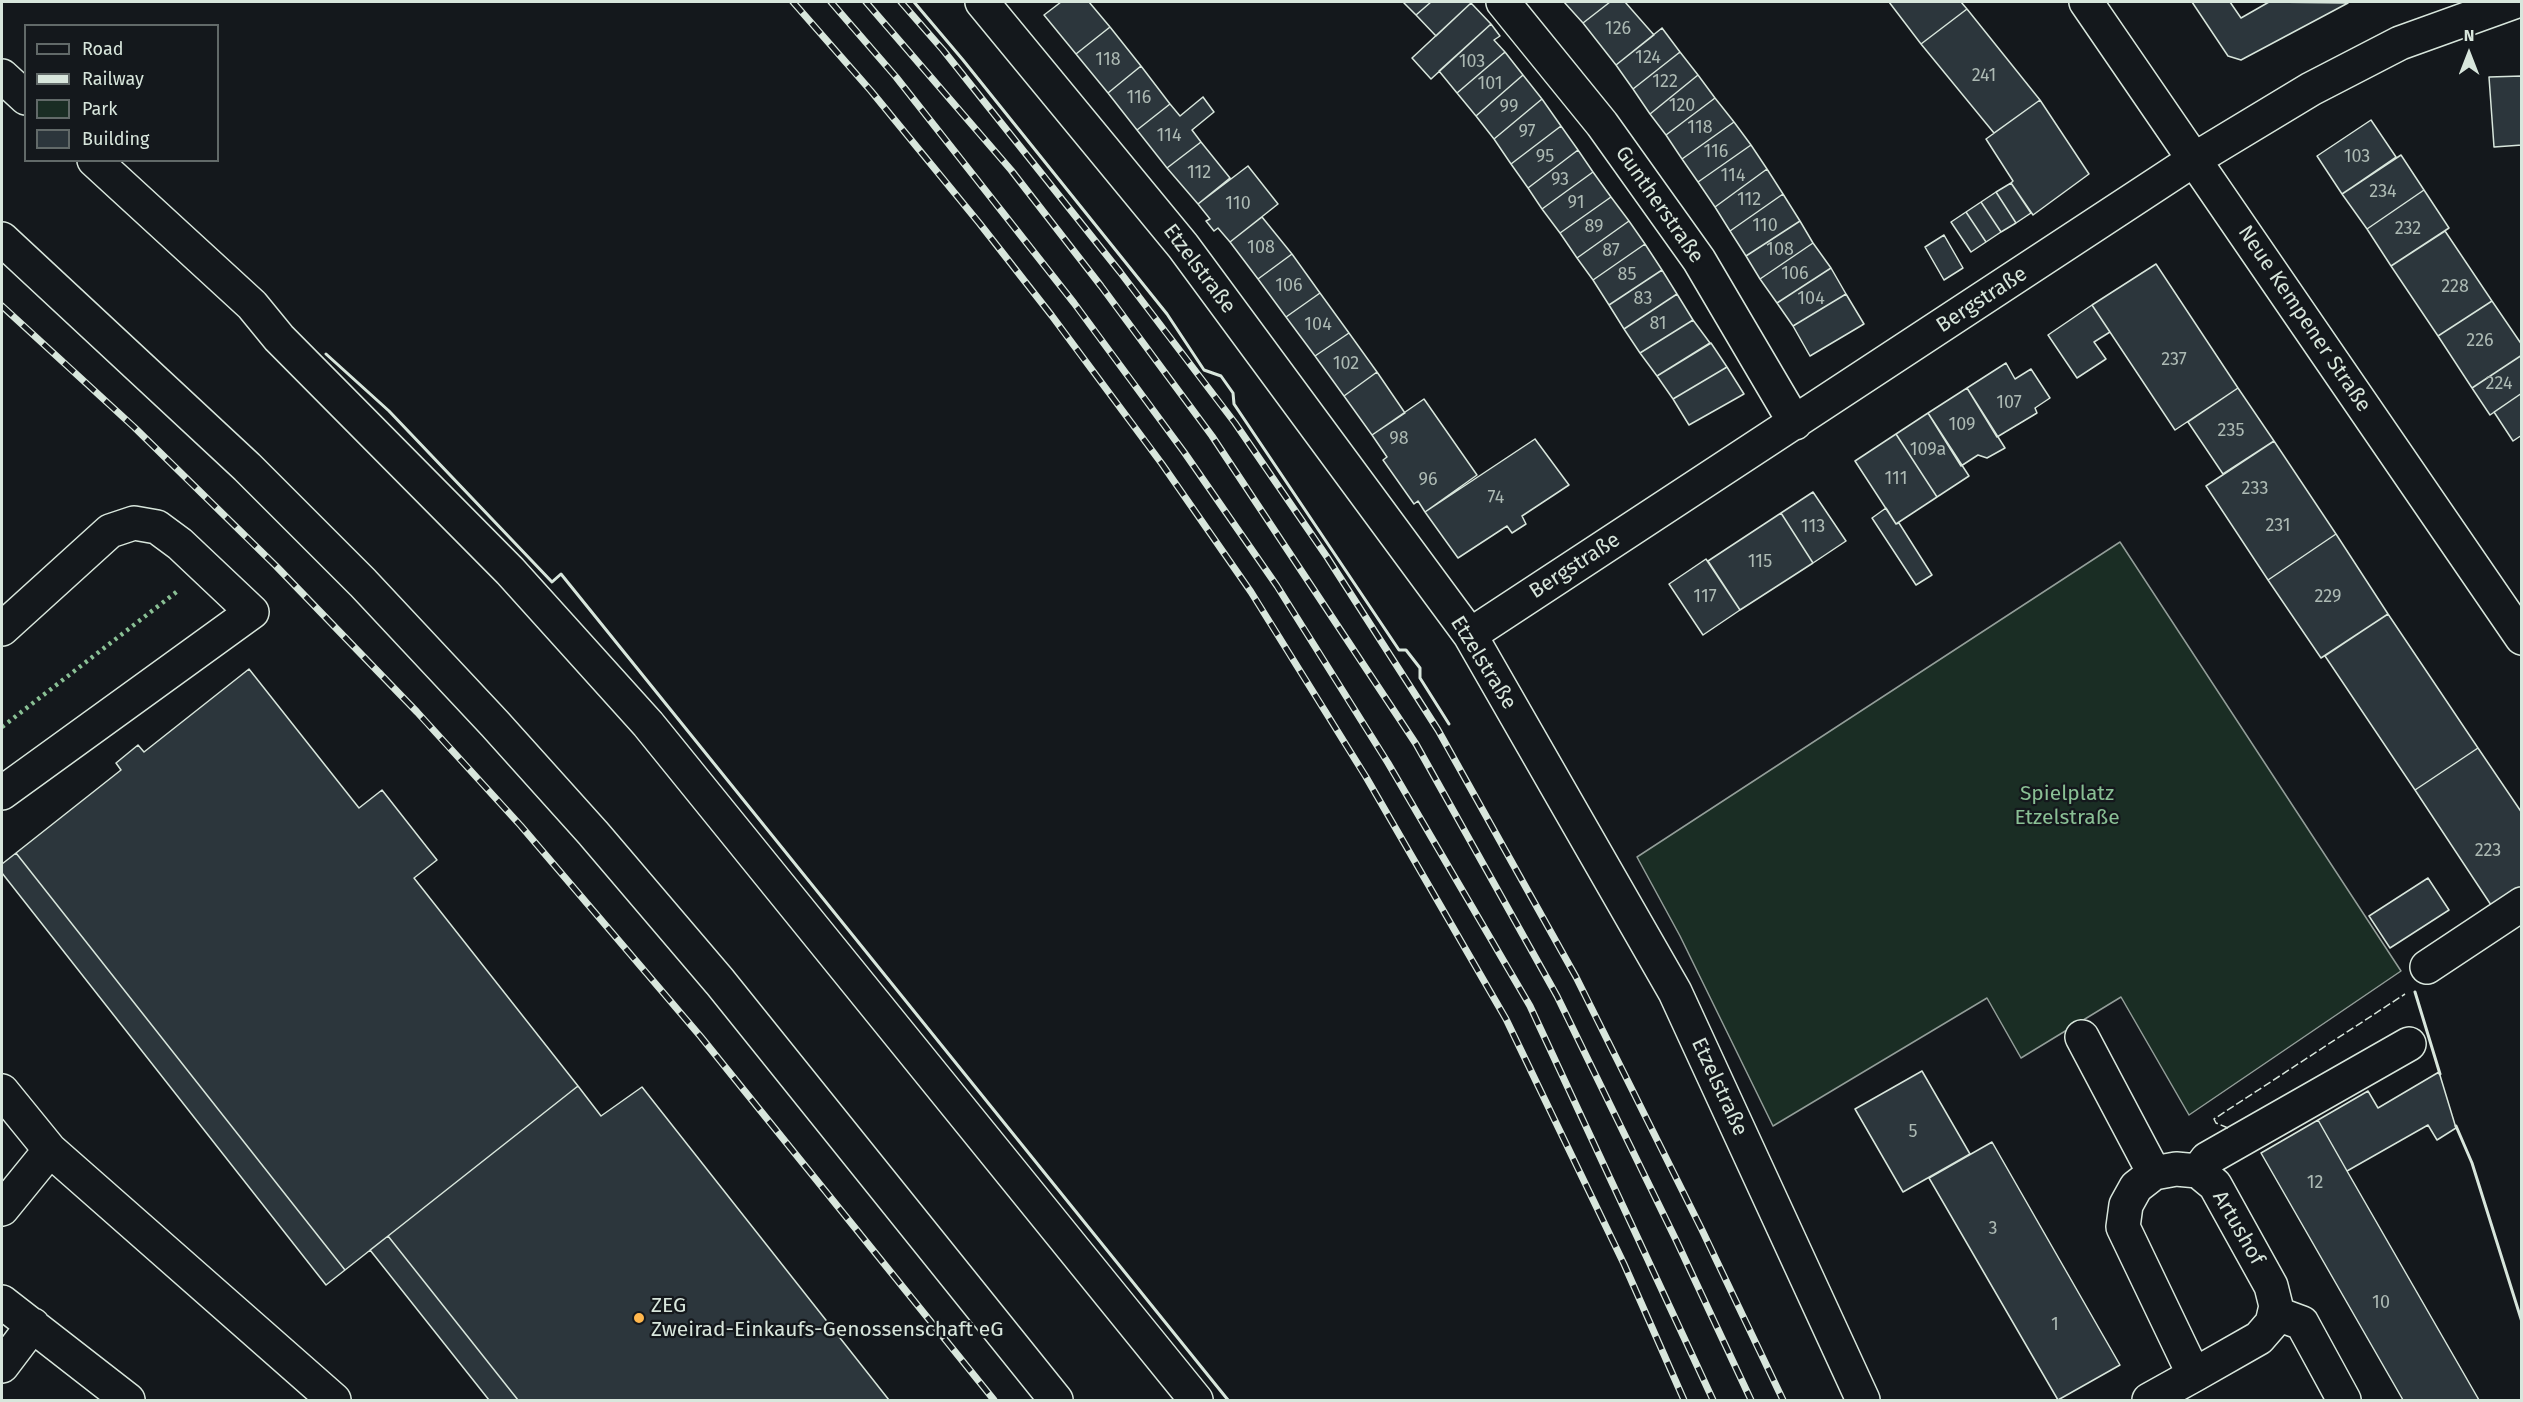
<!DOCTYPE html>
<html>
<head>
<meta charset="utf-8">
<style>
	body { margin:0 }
	#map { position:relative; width:2523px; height:1402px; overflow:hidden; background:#14181c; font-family:"Fira Sans",sans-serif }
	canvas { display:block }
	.frame { position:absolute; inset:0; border:3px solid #d8e6dc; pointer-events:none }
	.legend { position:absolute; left:24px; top:24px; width:195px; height:138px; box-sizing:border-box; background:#14181c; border:2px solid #626a69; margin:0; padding:8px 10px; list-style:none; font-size:18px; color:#d8e6dc }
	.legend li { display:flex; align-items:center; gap:12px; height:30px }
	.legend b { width:30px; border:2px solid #626a69 }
	.north { position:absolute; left:2439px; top:24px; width:60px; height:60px; -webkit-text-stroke:4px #14181c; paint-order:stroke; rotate:0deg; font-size:16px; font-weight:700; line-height:24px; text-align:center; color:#d8e6dc }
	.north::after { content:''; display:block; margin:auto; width:21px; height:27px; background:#d8e6dc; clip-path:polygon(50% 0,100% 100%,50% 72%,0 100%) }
</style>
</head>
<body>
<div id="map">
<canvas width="2523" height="1402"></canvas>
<div class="frame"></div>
<ul class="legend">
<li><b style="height:8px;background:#14181c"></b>Road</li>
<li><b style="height:8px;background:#d8e6dc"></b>Railway</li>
<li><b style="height:16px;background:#1a2d24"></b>Park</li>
<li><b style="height:16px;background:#2c363c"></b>Building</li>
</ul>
<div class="north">N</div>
</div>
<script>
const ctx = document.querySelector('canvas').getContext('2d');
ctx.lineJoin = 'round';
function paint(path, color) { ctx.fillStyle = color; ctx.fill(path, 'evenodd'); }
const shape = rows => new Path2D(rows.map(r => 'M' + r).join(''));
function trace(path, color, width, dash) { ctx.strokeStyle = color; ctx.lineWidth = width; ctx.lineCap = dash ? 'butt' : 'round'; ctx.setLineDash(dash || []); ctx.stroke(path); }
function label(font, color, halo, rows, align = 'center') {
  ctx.font = font + ' "Fira Sans",sans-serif'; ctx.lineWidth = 4.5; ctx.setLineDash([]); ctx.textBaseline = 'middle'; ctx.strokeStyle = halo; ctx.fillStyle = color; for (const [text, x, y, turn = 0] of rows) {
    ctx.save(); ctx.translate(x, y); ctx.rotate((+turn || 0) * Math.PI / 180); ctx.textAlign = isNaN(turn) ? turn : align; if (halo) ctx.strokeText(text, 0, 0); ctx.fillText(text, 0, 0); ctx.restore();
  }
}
const green = shape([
	[2120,542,2401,971,2189,1115,2121,997,2021,1058,1987,998,1773,1126,1680,936,1637,857,2120,542]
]);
const building = shape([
	[1061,2,1089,2,1110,27,1076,54,1044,15,1061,2],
	[1403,2,1431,2,1416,15,1403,2],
	[1431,2,1470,2,1471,3,1436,36,1416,15,1431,2],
	[1564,2,1610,2,1583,23,1564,2],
	[1610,2,1625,2,1654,35,1616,65,1583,23,1610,2],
	[1889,2,1961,2,1967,9,1921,44,1889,2],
	[2192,2,2230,2,2241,18,2269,2,2348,3,2241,60,2228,56,2192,2],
	[1471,3,1491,24,1431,79,1412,58,1471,3],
	[1967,9,2040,100,1994,133,1921,44,1967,9],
	[1491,24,1500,36,1494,40,1505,52,1457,93,1439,71,1491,24],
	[1110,27,1141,66,1108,93,1076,54,1110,27],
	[1662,28,1680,52,1633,89,1616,65,1662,28],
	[1505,52,1523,75,1476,116,1457,93,1505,52],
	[1680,52,1698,75,1650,114,1633,89,1680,52],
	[1141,66,1170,104,1137,130,1108,93,1141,66],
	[1523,75,1542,99,1494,139,1476,116,1523,75],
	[1698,75,1715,98,1666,135,1650,114,1698,75],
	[2522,76,2522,145,2494,147,2489,77,2522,76],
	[1203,97,1214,112,1192,130,1201,142,1167,168,1137,130,1170,104,1180,116,1203,97],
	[1715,98,1734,122,1682,159,1666,135,1715,98],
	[1542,99,1561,126,1511,164,1494,139,1542,99],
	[2040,100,2089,174,2033,215,2011,183,2013,181,1986,139,2040,100],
	[2371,120,2396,157,2342,194,2317,156,2371,120],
	[1734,122,1751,145,1698,182,1682,159,1734,122],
	[1561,126,1578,150,1528,188,1511,164,1561,126],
	[1201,142,1230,178,1198,204,1167,168,1201,142],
	[1751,145,1767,169,1715,207,1698,182,1751,145],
	[1578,150,1593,172,1542,209,1528,188,1578,150],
	[2401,155,2424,190,2367,229,2342,194,2401,155],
	[1248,166,1278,204,1230,242,1218,228,1214,231,1206,221,1210,219,1198,204,1248,166],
	[1767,169,1783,194,1730,231,1715,207,1767,169],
	[1593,172,1611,197,1560,233,1542,209,1593,172],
	[2011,183,2031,213,2016,223,1996,192,2011,183],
	[2424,190,2449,228,2391,266,2367,229,2424,190],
	[1996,192,2016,223,2001,232,1981,202,1996,192],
	[1783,194,1800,221,1746,256,1730,231,1783,194],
	[1611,197,1629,221,1577,258,1560,233,1611,197],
	[1981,202,2001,232,1986,242,1966,212,1981,202],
	[1966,212,1986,242,1971,252,1951,222,1966,212],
	[1262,217,1292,254,1258,279,1230,242,1262,217],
	[1629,221,1645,244,1593,280,1577,258,1629,221],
	[1800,221,1813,243,1760,279,1746,256,1800,221],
	[2445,231,2492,301,2438,336,2391,266,2445,231],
	[1944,235,1963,268,1944,280,1925,247,1944,235],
	[1813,243,1831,268,1777,303,1760,279,1813,243],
	[1645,244,1662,270,1609,305,1593,280,1645,244],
	[1292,254,1320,293,1286,317,1258,279,1292,254],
	[2156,264,2238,388,2175,430,2092,305,2156,264],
	[1831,268,1846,294,1793,326,1777,303,1831,268],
	[1662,270,1677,294,1624,329,1609,305,1662,270],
	[1320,293,1349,333,1315,356,1286,317,1320,293],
	[1677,294,1693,320,1640,353,1624,329,1677,294],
	[1846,294,1864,324,1810,356,1793,326,1846,294],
	[2492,301,2522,345,2522,355,2472,388,2438,336,2492,301],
	[2092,305,2110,332,2094,342,2106,359,2077,378,2048,335,2092,305],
	[1693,320,1710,343,1657,376,1640,353,1693,320],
	[1349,333,1377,372,1344,396,1315,356,1349,333],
	[1711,343,1727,367,1673,399,1657,376,1711,343],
	[2522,355,2522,393,2490,415,2472,388,2522,355],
	[2006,363,2015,379,2031,369,2050,398,2035,408,2037,413,1997,437,1967,388,2006,363],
	[1727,367,1744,394,1689,425,1673,399,1727,367],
	[1377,372,1405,413,1372,435,1344,396,1377,372],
	[1967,388,2005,448,1987,458,1978,455,1961,466,1928,413,1967,388],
	[2238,388,2274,441,2223,474,2188,422,2238,388],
	[2522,393,2522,435,2513,441,2494,412,2522,393],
	[1424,399,1477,475,1425,512,1418,501,1414,504,1383,460,1387,457,1372,435,1424,399],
	[1928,413,1969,476,1937,497,1896,434,1928,413],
	[1896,434,1937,497,1896,524,1855,461,1896,434],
	[1535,439,1569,485,1522,516,1526,524,1512,533,1507,526,1458,558,1425,512,1535,439],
	[2274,441,2336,534,2268,580,2206,486,2274,441],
	[1813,492,1846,541,1813,563,1781,513,1813,492],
	[1886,508,1896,524,1899,523,1932,575,1916,585,1872,518,1886,508],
	[1781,513,1813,563,1740,610,1708,561,1781,513],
	[2336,534,2388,614,2321,658,2268,580,2336,534],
	[1706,559,1740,610,1703,635,1669,584,1706,559],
	[2388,614,2478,748,2415,790,2325,656,2388,614],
	[249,669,359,808,382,790,437,860,414,878,578,1086,345,1270,16,853,121,770,116,763,138,745,144,752,249,669],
	[2478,748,2522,813,2522,889,2493,908,2415,790,2478,748],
	[16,853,345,1270,326,1285,2,873,2,864,16,853],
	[2428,878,2449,910,2390,948,2369,916,2428,878],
	[1922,1071,1970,1154,1903,1192,1855,1109,1922,1071],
	[2439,1072,2456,1128,2437,1140,2428,1125,2347,1171,2318,1120,2368,1091,2378,1108,2439,1072],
	[578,1086,601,1116,642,1087,889,1400,518,1400,388,1236,578,1086],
	[2318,1120,2347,1171,2479,1400,2403,1400,2261,1153,2318,1120],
	[1992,1142,2120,1365,2058,1400,1929,1178,1992,1142],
	[388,1236,518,1400,489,1400,370,1250,388,1236]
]);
const minor = shape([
	[982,2,1183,246,1470,635,1675,992,1863,1400],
	[1503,2,1602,124,1699,260,1795,423],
	[2086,2,2522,638],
	[2,76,26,98],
	[94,160,252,305,279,338,510,571,648,724,1196,1400],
	[2,239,247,467,363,583,495,724,593,833,720,982,1056,1400],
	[2,629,110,531,134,523,157,527,180,544,252,612,2,793],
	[1470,635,2195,159,2311,89,2400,43,2514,2],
	[2427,967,2522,904],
	[2082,1037,2154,1173],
	[2,1091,50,1150,2,1209],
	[50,1150,334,1400],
	[2198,1171,2207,1159,2409,1044],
	[2,1302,128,1400],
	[2275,1313,2302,1323,2344,1400],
	[2,1366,33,1325],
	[2149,1400,2194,1375,2259,1338,2272,1323,2276,1306,2271,1286,2215,1185,2198,1171,2176,1169,2154,1173,2136,1187,2126,1205,2123,1227,2194,1375]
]);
const rail = shape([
	[793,2,871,91,980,224,1052,316,1162,464,1251,592,1366,777,1506,1019,1624,1264,1684,1400],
	[831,2,896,77,1074,303,1184,452,1277,586,1388,763,1530,1006,1713,1400],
	[866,2,1011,170,1101,286,1212,436,1416,744,1557,996,1677,1242,1751,1400],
	[901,2,943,50,1120,272,1235,423,1327,557,1438,730,1576,977,1702,1230,1783,1400],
	[2,306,134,427,276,566,417,712,521,826,701,1037,994,1400]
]);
const hedge = shape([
	[2,727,179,590]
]);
const fence = shape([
	[2228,1128,2216,1123,2214,1119,2405,994]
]);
const wall = shape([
	[914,2,963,60,1167,314,1204,370,1221,376,1233,393,1234,404,1399,650,1406,650,1420,668,1420,678,1449,724],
	[326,354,389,411,552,582,561,574,1228,1400],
	[2415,992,2440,1074],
	[2456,1126,2472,1163,2522,1322]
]);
const markers = [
	[639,1318,6,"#ffb74d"]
];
const numberNames = [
	["126",1618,29],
	["124",1648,58],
	["118",1108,60],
	["103",1472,62],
	["241",1984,76],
	["122",1665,82],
	["101",1490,84],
	["116",1139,98],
	["120",1682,106],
	["99",1509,107],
	["118",1700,128],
	["97",1527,132],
	["114",1169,136],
	["116",1716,152],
	["95",1545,157],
	["103",2357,157],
	["112",1199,173],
	["114",1733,176],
	["93",1560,180],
	["234",2383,192],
	["112",1749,200],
	["91",1576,203],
	["110",1238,204],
	["110",1765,226],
	["89",1594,227],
	["232",2408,229],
	["108",1261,248],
	["108",1780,250],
	["87",1611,251],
	["106",1795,274],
	["85",1627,275],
	["106",1289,286],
	["228",2455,287],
	["83",1643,299],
	["104",1811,299],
	["81",1658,324],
	["104",1318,325],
	["226",2480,341],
	["237",2174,360],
	["102",1346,364],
	["224",2499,384],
	["107",2009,403],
	["109",1962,425],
	["235",2231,431],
	["98",1399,439],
	["109a",1928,450],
	["111",1896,479],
	["96",1428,480],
	["233",2255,489],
	["74",1496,498],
	["231",2278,526],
	["113",1813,527],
	["115",1760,562],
	["117",1705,597],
	["229",2328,597],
	["223",2488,851],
	["5",1913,1132],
	["12",2315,1183],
	["3",1993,1229],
	["10",2381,1303],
	["1",2055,1325]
];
const streetNames = [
	["Guntherstraße",1659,205,55],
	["Etzelstraße",1199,269,53],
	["Bergstraße",1982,300,-33],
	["Neue Kempener Straße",2304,319,56],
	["Bergstraße",1575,566,-33],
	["Etzelstraße",1483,663,58],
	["Etzelstraße",1719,1087,65],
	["Artushof",2238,1228,60]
];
const parkNames = [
	["Spielplatz",2067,794],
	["Etzelstraße",2067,818]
];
const poiNames = [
	["ZEG",651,1306],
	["Zweirad-Einkaufs-Genossenschaft eG",651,1330]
];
paint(green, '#1a2d24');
trace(green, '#939e99', 1.5);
paint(building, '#2c363c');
trace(building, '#d8e6dc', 1.5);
trace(minor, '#d8e6dc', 36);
trace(minor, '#14181c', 33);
trace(rail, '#d8e6dc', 7);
trace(rail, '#14181c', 4.5, [14]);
trace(hedge, '#8ac095', 4.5, [3, 4.5]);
trace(fence, '#d8e6dc', 1.5, [8, 3]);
trace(wall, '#d8e6dc', 3);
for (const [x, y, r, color] of markers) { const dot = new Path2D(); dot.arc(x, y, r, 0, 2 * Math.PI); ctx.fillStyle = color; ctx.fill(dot); trace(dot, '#14181c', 2); }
label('18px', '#adbab4', null, numberNames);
label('21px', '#d8e6dc', '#14181c', streetNames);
label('21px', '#8ac095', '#14181c', parkNames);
label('21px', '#d8e6dc', '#14181c', poiNames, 'left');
</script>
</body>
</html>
